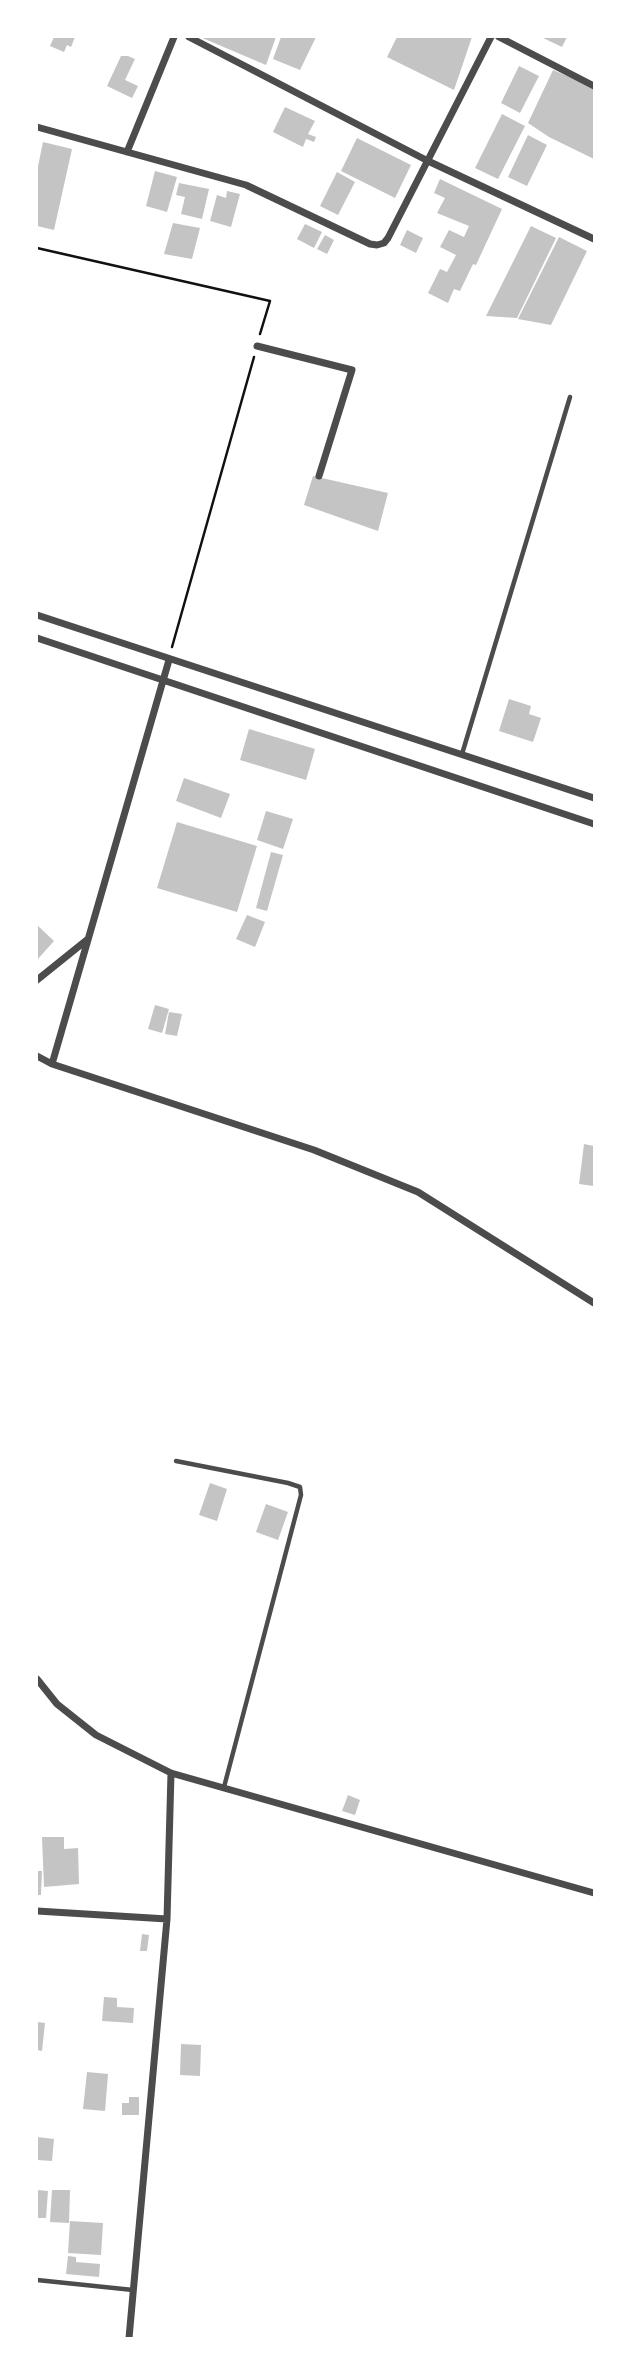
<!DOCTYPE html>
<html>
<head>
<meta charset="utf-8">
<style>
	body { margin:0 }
	#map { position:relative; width:631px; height:2375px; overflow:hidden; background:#fff; font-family:Merriweather,serif }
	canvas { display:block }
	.frame { position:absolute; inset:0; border:38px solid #fff; pointer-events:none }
</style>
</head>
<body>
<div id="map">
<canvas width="631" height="2375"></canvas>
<div class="frame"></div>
</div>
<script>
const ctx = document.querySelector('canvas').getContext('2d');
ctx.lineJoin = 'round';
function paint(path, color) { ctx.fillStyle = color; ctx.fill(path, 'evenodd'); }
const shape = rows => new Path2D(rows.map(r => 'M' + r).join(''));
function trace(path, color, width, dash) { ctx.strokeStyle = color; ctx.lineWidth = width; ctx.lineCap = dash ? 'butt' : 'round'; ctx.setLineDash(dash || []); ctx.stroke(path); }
const building = shape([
	[54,37,75,37,71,47,67,45,64,52,50,46],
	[200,37,276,37,266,65],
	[281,37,316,37,300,70,273,59],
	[397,37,472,37,454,90,387,57],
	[541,37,567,37,562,47],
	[121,56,128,56,135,59,125,80,138,86,132,98,107,86],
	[519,66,539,76,520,113,501,103],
	[553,70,594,87,594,159,549,137,528,123],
	[285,107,315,121,308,134,316,137,314,142,306,139,303,147,273,132],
	[502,114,525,126,498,179,475,168],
	[528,135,547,145,527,186,508,177],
	[357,138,411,165,395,198,341,171],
	[43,142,72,149,54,230,37,226,37,171],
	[155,171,177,177,167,212,146,206],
	[337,172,355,182,338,215,320,206],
	[440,179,502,209,476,265,473,264,460,291,454,289,448,303,428,293,440,269,447,272,456,255,440,247,449,230,464,237,469,226,437,213,445,198,434,193],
	[179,183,209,189,202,219,181,214,185,197,176,195],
	[227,191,240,194,231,227,210,221,217,195,226,198],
	[173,223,200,228,192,259,164,254],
	[305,224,322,232,314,248,297,239],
	[531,226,556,238,517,318,486,316],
	[407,230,423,238,416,253,400,245],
	[325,235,334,240,327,254,317,249],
	[559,237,587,251,551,325,518,319],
	[313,476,388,493,378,531,304,505],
	[509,699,531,706,529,714,541,718,533,742,499,731],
	[249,729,315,749,306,780,240,760],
	[184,778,230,794,221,818,176,801],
	[266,811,293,819,283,849,257,840],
	[177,822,257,846,237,912,157,888],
	[271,852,283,855,267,911,256,908],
	[247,915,265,922,255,947,236,939],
	[37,925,54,941,37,960],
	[155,1005,169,1009,162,1033,148,1029],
	[169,1012,182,1014,177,1036,165,1034],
	[584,1144,594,1146,594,1186,579,1184],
	[210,1483,227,1489,217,1521,199,1515],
	[266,1504,288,1512,278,1540,256,1532],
	[348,1795,360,1800,355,1815,342,1811],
	[42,1837,64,1837,64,1849,78,1848,79,1884,44,1887],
	[37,1871,42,1871,41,1895,37,1895],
	[142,1934,149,1935,147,1951,140,1951],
	[104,1997,117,1998,117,2007,134,2008,133,2023,102,2021],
	[37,2022,45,2023,42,2051,37,2050],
	[181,2044,201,2045,200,2076,180,2075],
	[87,2072,108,2074,105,2111,83,2109],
	[129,2097,139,2097,139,2115,122,2115,122,2103,129,2103],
	[37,2137,54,2139,52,2161,37,2160],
	[37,2190,48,2191,46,2218,37,2218],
	[52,2190,70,2190,69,2223,50,2222],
	[70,2221,103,2223,101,2255,68,2253],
	[68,2256,76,2257,76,2262,100,2264,99,2277,66,2274]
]);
const path = shape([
	[37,248,270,301,260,334],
	[172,647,254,357]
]);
const service = shape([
	[462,754,570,397],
	[176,1461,288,1483,300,1487,301,1495,224,1787],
	[37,2280,133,2290]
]);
const minor = shape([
	[189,37,428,161,594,239],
	[499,37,594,86],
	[37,127,246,185,370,244,377,245,384,243,388,238,491,37],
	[127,152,174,37],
	[257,346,352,370,319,476],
	[37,615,594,798],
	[37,638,594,824],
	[37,980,88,939],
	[37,1056,52,1064,314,1150,418,1192,594,1303],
	[52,1064,169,660],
	[37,1679,57,1704,96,1735,171,1773,594,1893],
	[37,1911,167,1919],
	[129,2338,167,1919,171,1773]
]);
paint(building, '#c4c4c4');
trace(path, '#111', 2.5);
trace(service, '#4c4c4c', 4.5);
trace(minor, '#4c4c4c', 7);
</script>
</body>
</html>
